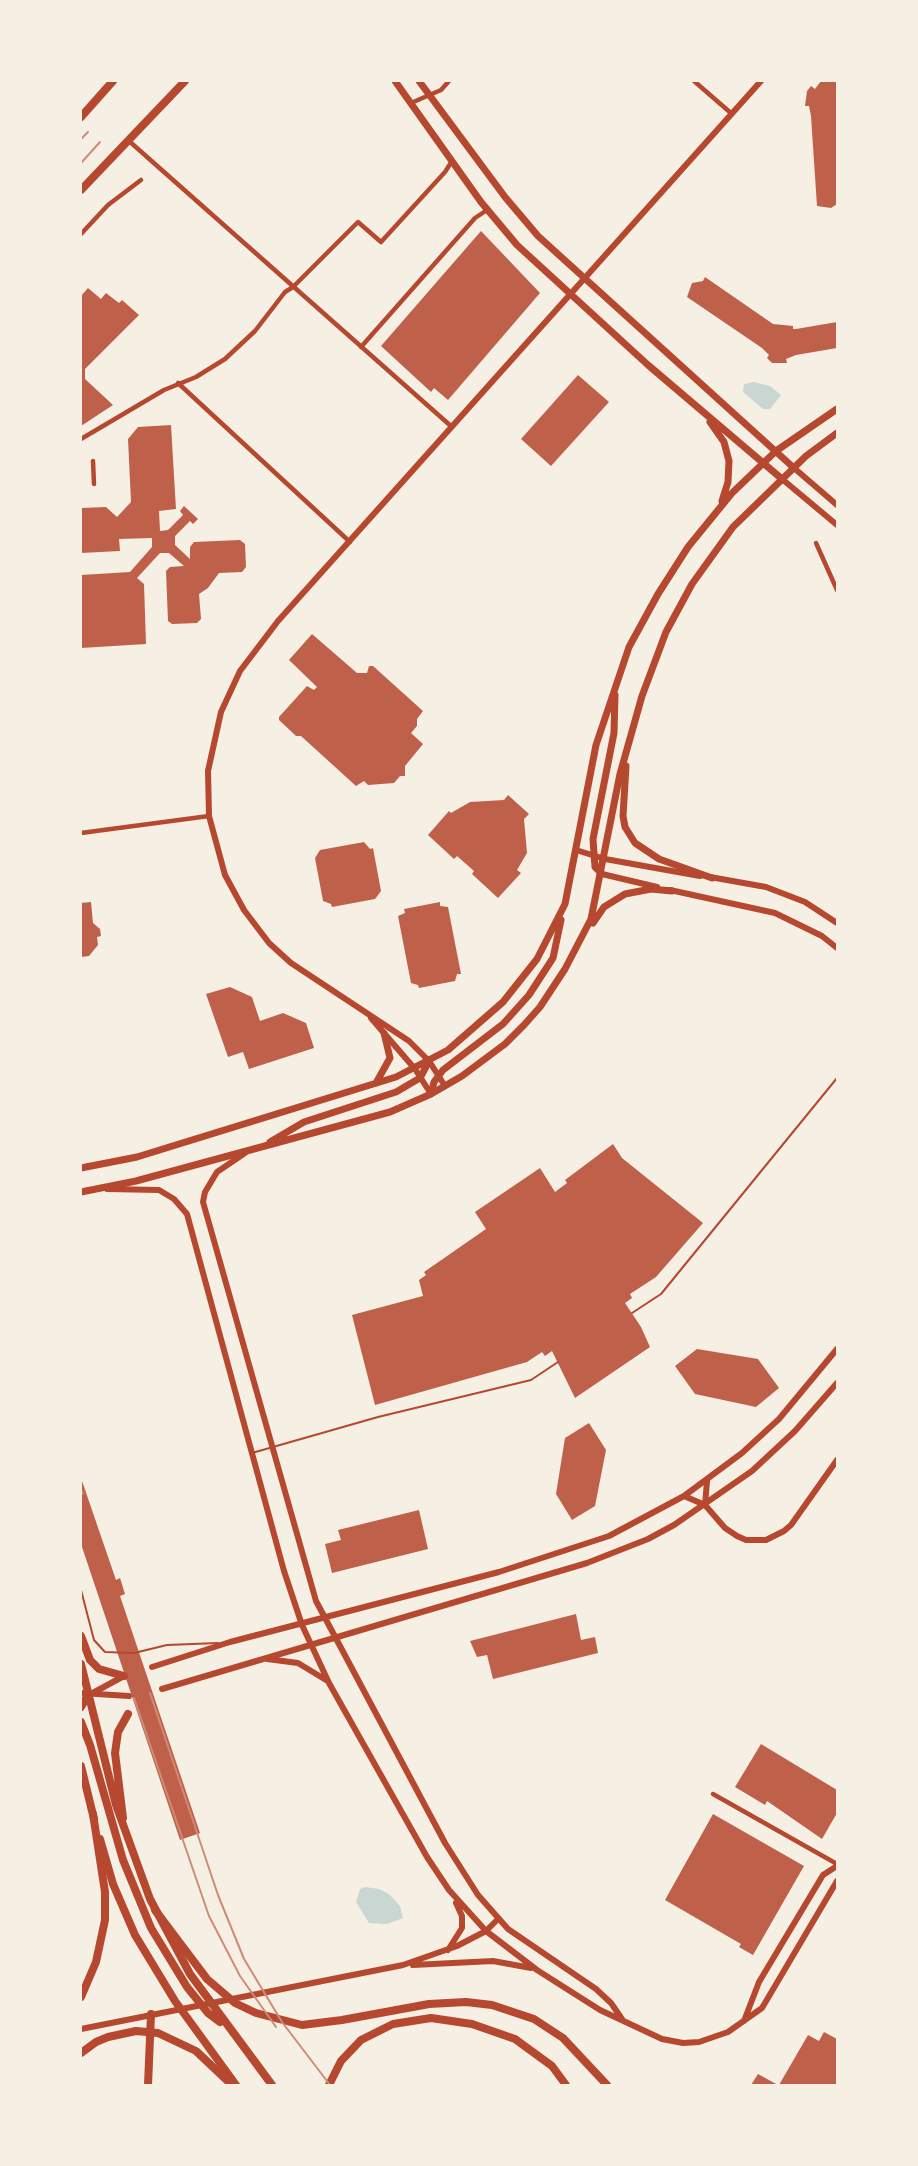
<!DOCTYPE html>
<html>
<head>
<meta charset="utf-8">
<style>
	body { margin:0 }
	#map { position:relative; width:918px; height:2166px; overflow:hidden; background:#f6efe4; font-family:"Exo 2",sans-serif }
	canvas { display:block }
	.frame { position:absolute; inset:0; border:82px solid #f6efe4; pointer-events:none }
</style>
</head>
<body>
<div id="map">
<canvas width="918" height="2166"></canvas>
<div class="frame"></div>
</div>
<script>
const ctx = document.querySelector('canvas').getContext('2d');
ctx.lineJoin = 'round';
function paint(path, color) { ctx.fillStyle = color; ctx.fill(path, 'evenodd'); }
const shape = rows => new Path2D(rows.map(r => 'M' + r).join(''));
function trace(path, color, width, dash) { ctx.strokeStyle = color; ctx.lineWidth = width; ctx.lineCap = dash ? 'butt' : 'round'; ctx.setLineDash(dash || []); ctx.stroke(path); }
const water = shape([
	[754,382,770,386,781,395,770,409,763,409,743,392,744,384],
	[365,1887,379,1889,389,1894,400,1906,403,1918,387,1924,369,1923,356,1902,360,1889]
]);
const building = shape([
	[821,81,837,81,837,204,831,208,817,206,811,116,809,106,805,106,807,91,811,86,815,89],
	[481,231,540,293,448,400,434,388,431,392,381,346],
	[705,277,773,324,793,326,793,329,796,329,837,322,837,348,796,355,786,359,787,363,772,363,767,358,769,355,762,348,687,297,692,283,703,281],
	[88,288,101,299,106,293,119,303,122,300,139,315,85,369,85,379,113,405,81,426,81,296],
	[578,375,609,402,551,466,521,439],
	[171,425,176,509,159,511,160,531,168,530,183,515,180,511,184,506,198,519,193,524,190,521,175,536,175,545,190,559,190,547,194,542,240,540,245,544,246,567,242,572,219,573,208,588,199,594,201,619,197,623,172,624,168,621,166,571,170,567,184,566,169,553,160,553,137,578,144,584,146,644,81,648,81,575,130,572,152,547,152,538,119,539,120,551,81,553,81,508,106,507,117,517,131,502,128,439,138,427],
	[312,634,357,673,367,673,369,666,373,666,423,711,417,719,417,726,411,733,423,744,405,766,405,776,400,776,394,783,368,785,364,781,356,786,301,736,296,736,279,720,279,717,307,686,314,690,317,687,289,660],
	[508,795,529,814,524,819,527,853,517,870,521,873,498,898,472,874,474,871,457,856,454,859,428,835,449,811,451,813,470,802,504,800],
	[364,842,370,849,373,848,381,891,375,899,332,907,331,904,323,901,315,858,320,850],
	[91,902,93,923,100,929,101,936,97,937,98,945,89,956,81,957,81,903],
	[440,902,440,906,448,907,461,974,457,974,455,981,419,988,418,985,411,983,398,916,405,913,404,909],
	[230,987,252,997,260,1021,283,1013,306,1023,314,1048,249,1069,243,1052,228,1057,206,994],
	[613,1144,622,1158,703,1223,656,1277,630,1294,632,1298,625,1303,641,1327,650,1347,575,1398,552,1351,545,1356,542,1352,527,1362,375,1405,352,1315,423,1296,419,1280,426,1275,424,1272,486,1229,475,1212,540,1168,555,1192,567,1183,565,1180],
	[697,1349,758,1359,779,1388,756,1407,695,1394,675,1366],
	[589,1423,606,1450,595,1506,572,1520,556,1494,565,1438],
	[81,1478,116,1580,120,1578,125,1594,120,1596,200,1833,180,1840,81,1544],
	[419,1510,428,1549,332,1573,325,1544,341,1540,338,1530],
	[576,1614,581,1640,595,1637,598,1653,493,1679,487,1655,477,1657,470,1641],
	[761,1744,837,1790,837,1813,822,1839,767,1801,765,1805,735,1787],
	[713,1814,804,1866,753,1955,739,1947,741,1944,665,1900],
	[824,2032,837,2039,837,2085,779,2085,808,2035,819,2041],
	[758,2074,778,2085,751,2085]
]);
const service = shape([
	[632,1313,661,1294,837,1078],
	[252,1453,378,1417,531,1380,558,1362],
	[81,1590,94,1640,105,1652,134,1653,167,1645,218,1643]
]);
const minor = shape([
	[694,81,732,114],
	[411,103,441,90,449,81],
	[129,141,452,427],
	[81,234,108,205,141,180],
	[361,347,475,218,487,210],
	[178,383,350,542],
	[81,439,164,390,196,377,225,359,255,331,285,292,293,287,358,222,381,242,445,172,452,161],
	[93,461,94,484],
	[816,543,837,590],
	[81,833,209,816],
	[713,1794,837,1864]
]);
const tertiary = shape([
	[794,468,837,505],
	[782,479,837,525],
	[576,850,605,859,700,876],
	[602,874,657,887],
	[710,877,766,887,805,902,837,923],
	[670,890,775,913,822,936,837,948],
	[371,1018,415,1069,431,1094],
	[445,1086,429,1061,409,1041,291,963,269,943,244,910,225,875,209,816,208,771,221,712,240,671,278,621,761,81],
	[245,1153,217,1172,205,1192,203,1202,316,1601,445,1843,478,1895,508,1929,596,1989,611,2003,622,2019],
	[107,1189,159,1190,174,1199,187,1214,284,1571,302,1625,329,1683,427,1857,449,1890,486,1931,537,1970,600,2010,662,2039,683,2043,699,2042,728,2032,762,2008,837,1881],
	[684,1496,705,1505,725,1528,737,1536,746,1540,766,1540,784,1531,791,1525,837,1460],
	[705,1505,707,1481],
	[267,1659,298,1663,326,1680],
	[152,1667,230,1642,499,1572,609,1536,684,1496,742,1453,779,1419,837,1349],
	[162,1689,587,1563,648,1539,674,1525,752,1471,795,1431,837,1383],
	[81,1693,129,1696],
	[89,1695,124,1676],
	[448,1950,462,1928,462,1916,456,1903],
	[413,1965,493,1961,531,1968],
	[744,2021,759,1982,823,1875,837,1866],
	[81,2029,403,1965,457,1946,486,1931,498,1919]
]);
const secondary = shape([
	[395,81,481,202,517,245,648,365,782,479],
	[419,81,505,197,538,236,794,468],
	[710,422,724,442,729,461,728,482,722,501],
	[626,766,623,816,625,827,635,843,659,859,712,878],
	[602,874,595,867,593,839,614,733,615,695],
	[593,923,604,907,625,894,651,889,672,891],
	[376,1083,390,1058,384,1033],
	[431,1094,434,1082,443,1070,503,1024,529,995,553,958,561,920],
	[270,1142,304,1122,396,1092,420,1078,429,1061],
	[81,1168,137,1157,396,1077,448,1050,503,1002,537,959,565,904,596,745,629,647,658,594,688,547,732,493,776,451,837,409],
	[81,1192,136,1181,390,1112,431,1094,462,1076,505,1044,524,1025,540,1007,565,969,591,919,620,774,642,696,666,632,692,584,733,527,806,456,837,433]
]);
const primary = shape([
	[81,1636,90,1660,99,1669,124,1676],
	[81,1664,116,1805,150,1899,190,1974,272,2085],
	[81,1707,88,1695],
	[81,1722,90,1745,123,1860,151,1928,187,1987,208,2013,220,2022],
	[81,1766,94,1819],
	[123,1818,115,1753,118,1732,128,1714],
	[100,1839,113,1884,135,1935,175,2001,236,2085]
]);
const trunk = shape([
	[81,117,113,81],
	[81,190,185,81]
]);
const motorway = shape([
	[155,1910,207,1979,235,2003,256,2013,302,2025,342,2020,429,2004,466,2002,492,2005,534,2019,563,2038,607,2085],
	[81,1997,96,1962,105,1920,105,1892,93,1814],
	[81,2053,96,2042,108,2037,136,2031,158,2033,196,2051,232,2085],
	[148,2085,151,2014],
	[329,2085,341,2061,361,2040,393,2024,431,2018,472,2024,515,2039,552,2066,566,2085]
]);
const rail = shape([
	[81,139,88,132],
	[81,163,100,142],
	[81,1489,83,1494],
	[150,1693,218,1895,244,1959,282,2022,330,2085],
	[134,1698,209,1916,240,1976,276,2027]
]);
paint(water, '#c9d6d2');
paint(building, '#bf614a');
trace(service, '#b5482f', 2);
trace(minor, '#b5482f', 4.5);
trace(tertiary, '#b5482f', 6);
trace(secondary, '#b5482f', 7);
trace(primary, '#b5482f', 8);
trace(trunk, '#b5482f', 8);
trace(motorway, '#b5482f', 8);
trace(rail, '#cf8b77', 2);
</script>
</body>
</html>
